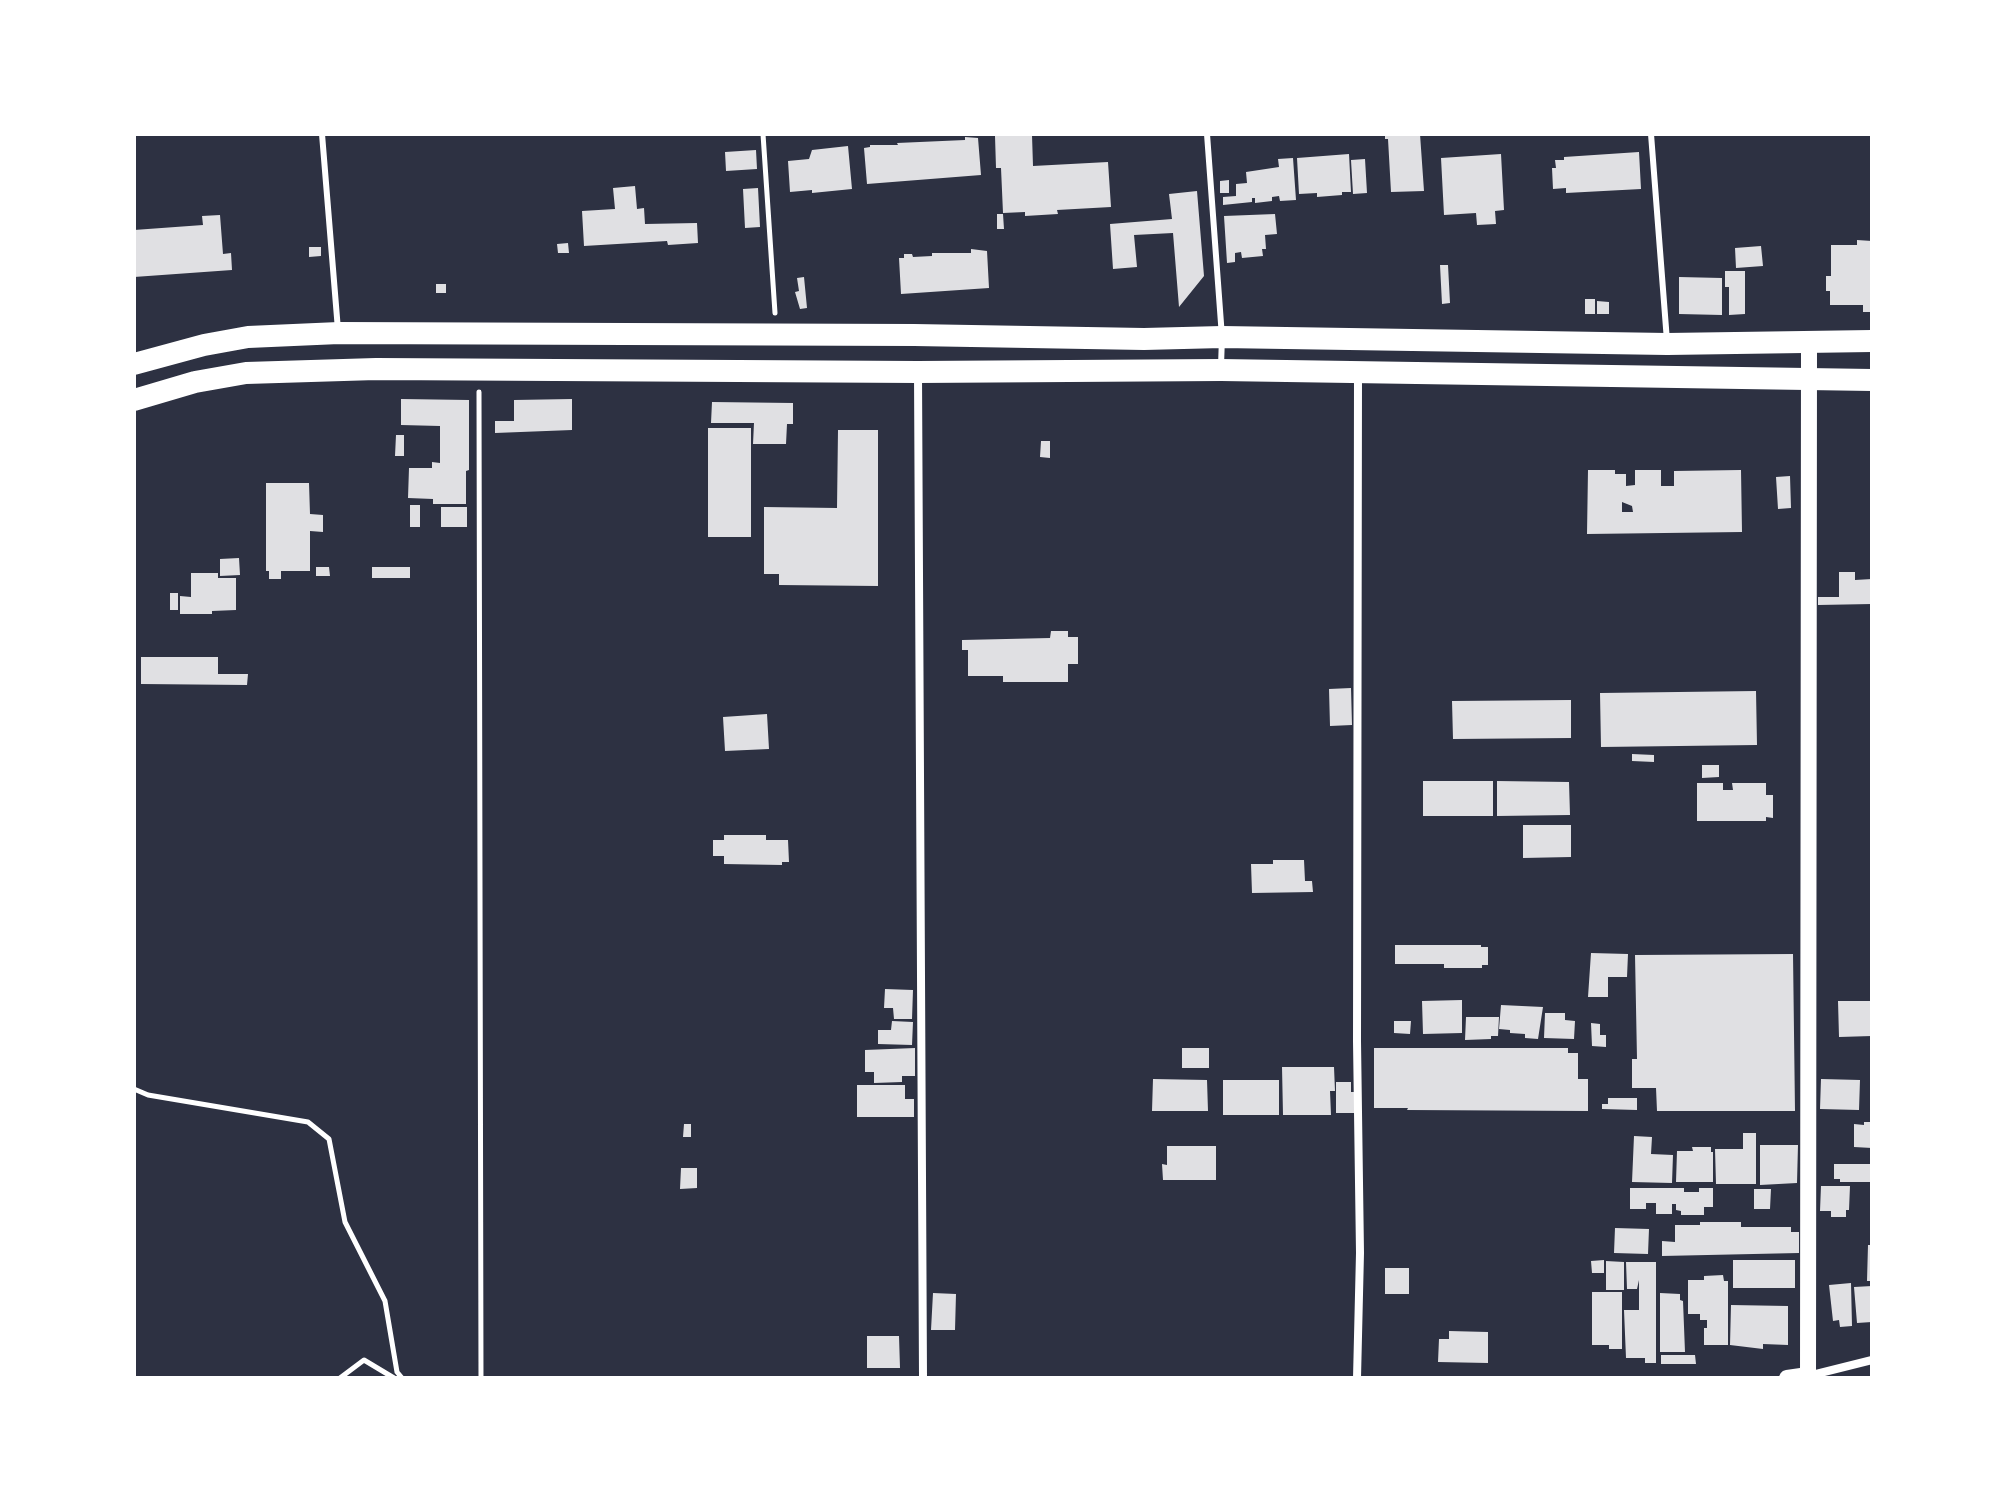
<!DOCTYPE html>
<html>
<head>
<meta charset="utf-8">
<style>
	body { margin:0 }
	#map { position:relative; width:2006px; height:1512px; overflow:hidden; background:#2d3142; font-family:"Alegreya Sans",sans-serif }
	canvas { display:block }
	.frame { position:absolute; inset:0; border:136px solid #fff; pointer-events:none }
</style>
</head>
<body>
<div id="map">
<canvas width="2006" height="1512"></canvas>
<div class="frame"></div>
</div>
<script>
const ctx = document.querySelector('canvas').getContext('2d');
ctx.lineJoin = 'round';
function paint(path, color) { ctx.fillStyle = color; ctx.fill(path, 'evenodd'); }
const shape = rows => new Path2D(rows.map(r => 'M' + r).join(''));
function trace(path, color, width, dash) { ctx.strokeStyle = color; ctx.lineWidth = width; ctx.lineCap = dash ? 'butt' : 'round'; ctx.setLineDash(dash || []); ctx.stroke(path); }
const building = shape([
	[1385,134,1420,134,1424,191,1391,192,1388,139,1385,139],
	[1032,135,1033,166,1108,162,1111,207,1057,210,1058,214,1025,216,1025,212,1003,213,1001,168,996,168,995,136],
	[965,137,978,138,981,175,867,184,864,148,870,147,870,145,898,145,897,143,965,140],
	[848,146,852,189,812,193,812,190,790,192,788,161,809,159,812,150],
	[756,150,757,169,726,171,725,152],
	[1639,152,1641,189,1566,193,1566,188,1553,189,1552,168,1556,168,1555,160,1564,160,1564,157],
	[1349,154,1351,192,1342,192,1342,195,1317,197,1317,193,1299,194,1297,158],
	[1501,154,1504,210,1495,211,1496,224,1477,225,1476,213,1444,215,1441,158],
	[1293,158,1296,200,1280,201,1279,196,1272,197,1272,201,1255,203,1255,198,1252,198,1252,202,1223,205,1223,197,1236,196,1236,184,1247,183,1246,172,1279,167,1278,159],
	[1365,159,1367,193,1353,194,1351,160],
	[1229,180,1229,193,1220,193,1220,181],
	[635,186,637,209,644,208,645,224,697,223,698,243,668,245,667,241,584,246,582,211,615,209,613,188],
	[758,188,760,227,745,228,743,189],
	[1197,191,1204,276,1179,307,1173,233,1134,235,1137,267,1113,269,1110,224,1172,219,1169,194],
	[997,214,1003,214,1004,229,997,229],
	[1275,214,1277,234,1265,235,1266,249,1262,249,1263,256,1242,258,1241,252,1235,253,1235,262,1227,263,1224,216],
	[220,215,223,254,231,253,232,270,134,277,134,230,203,225,202,216],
	[1857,240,1872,241,1872,312,1863,312,1863,305,1830,305,1830,291,1826,291,1826,276,1831,276,1831,245,1857,245],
	[568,243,569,253,558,253,557,244],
	[1761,246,1763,266,1736,268,1735,248],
	[309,247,321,247,321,256,309,257],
	[971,249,987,251,989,288,901,294,899,258,904,258,904,254,912,254,913,257,932,256,932,253,971,253],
	[1440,265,1448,265,1450,303,1442,304],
	[1725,271,1745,271,1745,314,1729,315,1729,287,1725,287],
	[804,277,807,308,800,309,795,292,799,291,797,278],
	[1679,277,1722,278,1722,315,1679,314],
	[436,284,446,284,446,293,436,293],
	[1585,299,1595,299,1595,314,1585,314],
	[1597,301,1609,302,1609,314,1597,314],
	[401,399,469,400,469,470,466,471,466,504,433,504,433,499,408,498,409,468,432,468,432,462,440,463,440,426,401,425],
	[572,399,572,430,495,433,495,421,514,421,514,400],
	[712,402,793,403,793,424,787,424,786,444,753,444,754,423,711,423],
	[708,428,751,428,751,537,708,537],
	[838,430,878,430,878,586,779,585,779,574,764,574,764,507,837,508],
	[396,435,404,435,404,456,395,456],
	[1041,441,1050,441,1050,458,1040,457],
	[1588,470,1615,470,1615,474,1626,474,1626,486,1635,485,1635,470,1661,470,1661,486,1674,486,1674,471,1741,470,1742,532,1587,534],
	[1622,502,1632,506,1633,512,1622,512],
	[1790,476,1791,508,1778,509,1776,477],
	[266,483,309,483,310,514,323,515,323,532,310,531,310,571,281,571,281,579,269,579,269,571,266,571],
	[410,505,420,505,420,527,410,527],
	[441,507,467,507,467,527,441,527],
	[239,558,240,575,220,576,220,559],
	[316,567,329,567,330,576,316,576],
	[372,567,410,567,410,578,372,578],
	[1839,572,1855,572,1855,580,1872,579,1872,604,1818,605,1818,597,1839,597],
	[191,573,218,573,218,578,236,578,236,610,212,611,212,614,180,614,180,596,191,597],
	[170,593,178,593,178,610,170,610],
	[1051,631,1068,631,1068,637,1078,637,1078,664,1068,664,1068,682,1003,682,1003,676,968,676,968,650,962,650,962,640,1050,638],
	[141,657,218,657,218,674,248,674,247,685,141,684],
	[1351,688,1352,725,1330,726,1329,689],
	[1756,691,1757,745,1601,747,1600,693],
	[1571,700,1571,738,1453,739,1452,701],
	[767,714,769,749,725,751,723,717],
	[1632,754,1654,755,1654,762,1632,761],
	[1702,765,1719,765,1719,777,1702,778],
	[1423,781,1493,781,1493,816,1423,816],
	[1497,781,1569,782,1570,815,1497,816],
	[1697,783,1723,783,1723,790,1733,790,1732,783,1766,783,1766,795,1773,795,1773,818,1766,817,1766,821,1697,821],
	[1523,825,1571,825,1571,857,1523,858],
	[724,835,766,835,766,840,788,840,789,862,782,862,782,865,724,864,724,856,713,856,713,840,724,840],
	[1273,860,1304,860,1305,881,1312,881,1313,892,1252,893,1251,864,1273,864],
	[1395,945,1481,945,1481,947,1488,947,1488,965,1482,965,1482,968,1444,968,1444,964,1395,964],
	[1591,953,1628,954,1627,977,1608,977,1608,997,1588,997],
	[1793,954,1795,1111,1657,1111,1656,1088,1632,1088,1632,1059,1637,1059,1635,955],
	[885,989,913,990,912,1019,894,1019,893,1008,884,1008],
	[1462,1000,1462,1033,1423,1034,1422,1001],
	[1838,1001,1872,1001,1872,1036,1839,1037],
	[1501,1005,1543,1007,1538,1039,1525,1038,1525,1034,1510,1033,1510,1030,1499,1029],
	[1545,1013,1565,1013,1565,1020,1575,1021,1574,1039,1544,1038],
	[1466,1017,1499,1017,1498,1036,1491,1036,1491,1039,1465,1040],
	[892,1021,913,1022,912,1045,878,1044,878,1030,891,1030],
	[1394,1021,1411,1021,1410,1034,1394,1033],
	[1591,1023,1600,1024,1600,1035,1606,1035,1606,1047,1592,1046],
	[915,1048,915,1076,902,1076,902,1082,874,1083,874,1072,865,1072,865,1050],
	[1182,1048,1209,1048,1209,1068,1182,1068],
	[1374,1048,1568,1048,1568,1053,1578,1053,1578,1079,1588,1079,1588,1111,1407,1110,1408,1108,1374,1108],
	[1282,1067,1334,1067,1335,1091,1330,1091,1331,1115,1283,1115],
	[1153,1079,1207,1080,1208,1111,1152,1111],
	[1821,1079,1860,1080,1859,1110,1820,1109],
	[1223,1080,1279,1080,1279,1115,1223,1115],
	[1336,1082,1351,1082,1351,1092,1356,1092,1355,1113,1336,1113],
	[857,1085,905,1085,905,1099,914,1099,914,1117,857,1117],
	[1608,1098,1637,1098,1637,1110,1602,1109,1602,1104,1608,1104],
	[1864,1122,1872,1122,1872,1148,1854,1147,1854,1124,1864,1125],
	[684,1124,691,1124,691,1137,683,1137],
	[1743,1133,1756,1133,1756,1184,1716,1184,1715,1149,1743,1149],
	[1634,1136,1652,1137,1651,1154,1673,1155,1672,1183,1632,1182],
	[1760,1145,1798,1145,1797,1183,1760,1185],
	[1167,1146,1216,1146,1216,1180,1163,1180,1162,1164,1167,1165],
	[1692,1147,1711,1147,1711,1152,1713,1152,1713,1182,1676,1182,1677,1151,1693,1151],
	[1834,1164,1872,1164,1872,1182,1840,1182,1840,1179,1834,1179],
	[681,1168,697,1168,697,1188,680,1189],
	[1821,1186,1850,1186,1849,1210,1846,1210,1846,1217,1831,1217,1831,1211,1820,1211],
	[1630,1188,1684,1188,1684,1192,1699,1192,1699,1188,1713,1188,1713,1207,1704,1207,1704,1215,1681,1215,1681,1211,1676,1210,1676,1204,1672,1204,1672,1214,1656,1214,1656,1203,1646,1203,1646,1209,1630,1209],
	[1754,1189,1771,1189,1770,1209,1754,1209],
	[1700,1222,1741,1222,1741,1227,1791,1227,1791,1232,1799,1232,1799,1253,1662,1256,1662,1241,1675,1242,1675,1225,1700,1225],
	[1615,1228,1649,1229,1648,1254,1614,1253],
	[1868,1245,1872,1245,1872,1281,1867,1281],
	[1604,1260,1604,1273,1592,1273,1591,1261],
	[1733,1260,1795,1260,1795,1288,1733,1288],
	[1606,1261,1624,1262,1624,1290,1606,1290],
	[1626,1262,1656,1262,1656,1363,1645,1363,1645,1358,1626,1358,1624,1310,1639,1310,1639,1280,1637,1289,1627,1289],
	[1385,1268,1409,1268,1409,1294,1385,1294],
	[1723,1275,1724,1281,1728,1281,1728,1345,1704,1345,1704,1328,1707,1328,1707,1320,1700,1320,1700,1314,1688,1314,1688,1280,1704,1280,1704,1276],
	[1851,1283,1852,1326,1840,1327,1839,1320,1833,1321,1829,1285],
	[1872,1286,1872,1322,1857,1323,1854,1287],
	[1592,1292,1622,1292,1622,1349,1609,1349,1609,1345,1592,1345],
	[933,1293,956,1294,955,1330,931,1330],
	[1660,1293,1680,1294,1680,1300,1683,1301,1685,1352,1660,1352],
	[1731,1305,1788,1306,1788,1345,1763,1344,1763,1349,1730,1345],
	[1449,1331,1488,1332,1488,1363,1438,1362,1439,1339,1449,1339],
	[867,1336,899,1336,900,1368,867,1368],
	[1661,1355,1695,1355,1696,1364,1661,1364]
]);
const path = shape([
	[763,134,775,313],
	[479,392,481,1378],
	[134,1089,148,1095,308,1122,329,1139,345,1222,385,1301,397,1372,402,1378],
	[340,1378,364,1360,394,1378]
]);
const service = shape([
	[322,134,338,330],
	[1207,134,1222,337,1221,366],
	[1651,134,1667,341]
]);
const minor = shape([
	[918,373,923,1378],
	[1808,1376,1872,1360],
	[1357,1378,1360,1253,1357,1041,1358,375]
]);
const secondary = shape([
	[1787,1378,1808,1375,1809,344]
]);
const trunk = shape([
	[134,364,204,345,248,337,339,333,914,335,1144,339,1222,337,1667,344,1872,341],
	[134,400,195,382,246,373,376,369,918,372,1221,370,1872,380]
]);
paint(building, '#e0e0e3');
trace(path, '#fff', 5);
trace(service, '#fff', 6);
trace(minor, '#fff', 8);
trace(secondary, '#fff', 16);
trace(trunk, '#fff', 22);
</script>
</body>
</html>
